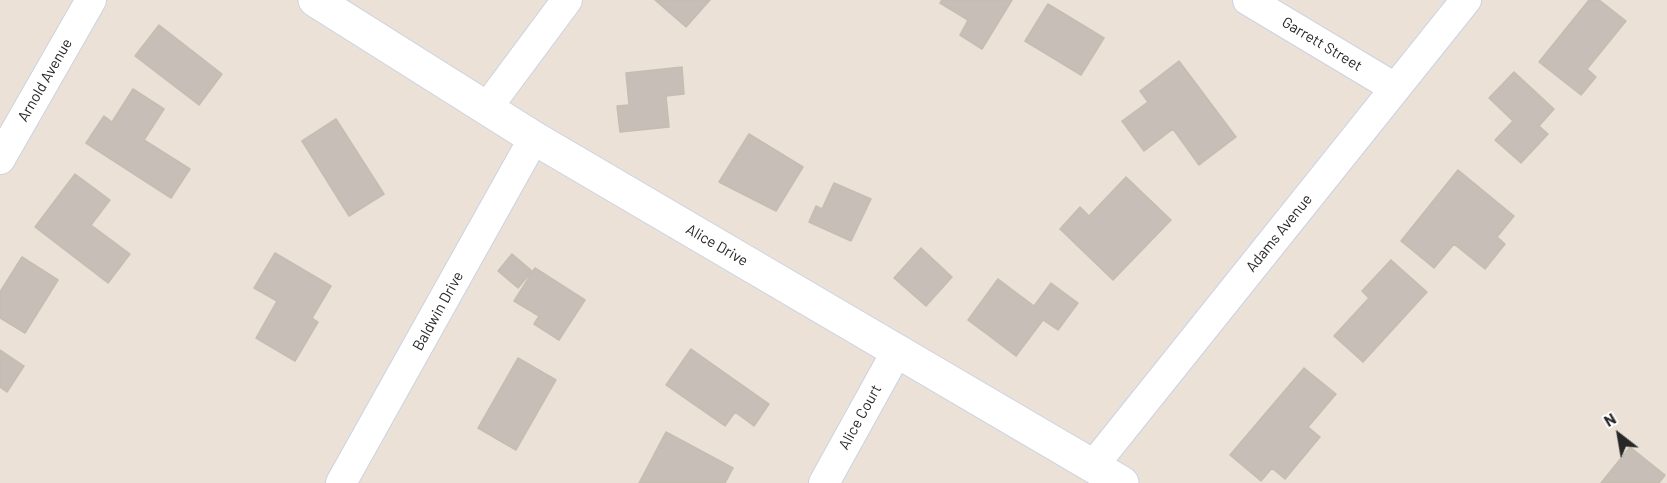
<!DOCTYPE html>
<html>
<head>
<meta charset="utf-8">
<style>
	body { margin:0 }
	#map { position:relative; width:1667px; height:483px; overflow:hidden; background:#ebe1d7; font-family:Barlow,sans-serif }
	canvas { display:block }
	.north { position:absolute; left:1589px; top:405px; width:60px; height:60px; -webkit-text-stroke:4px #fff; paint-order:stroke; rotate:329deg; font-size:16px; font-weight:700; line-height:24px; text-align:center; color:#272727 }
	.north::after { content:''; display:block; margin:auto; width:21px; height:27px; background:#272727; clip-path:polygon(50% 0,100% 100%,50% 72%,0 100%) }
</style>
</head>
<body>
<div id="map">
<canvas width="1667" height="483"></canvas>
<div class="north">N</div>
</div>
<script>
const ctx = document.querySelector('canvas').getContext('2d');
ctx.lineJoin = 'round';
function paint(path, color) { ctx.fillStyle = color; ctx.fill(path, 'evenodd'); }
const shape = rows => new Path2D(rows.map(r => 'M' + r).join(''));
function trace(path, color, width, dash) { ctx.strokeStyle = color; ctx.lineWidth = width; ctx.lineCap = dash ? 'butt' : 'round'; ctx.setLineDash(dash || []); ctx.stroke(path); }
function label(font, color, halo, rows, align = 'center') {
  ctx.font = font + ' Barlow,sans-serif'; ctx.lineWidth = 4.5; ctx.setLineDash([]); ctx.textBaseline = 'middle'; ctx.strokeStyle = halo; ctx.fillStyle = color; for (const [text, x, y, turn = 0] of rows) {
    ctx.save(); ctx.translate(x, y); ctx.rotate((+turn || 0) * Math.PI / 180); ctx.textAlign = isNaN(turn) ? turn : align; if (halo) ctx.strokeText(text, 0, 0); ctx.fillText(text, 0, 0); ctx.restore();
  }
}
const building = shape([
	[655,0,710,0,686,27,655,0],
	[942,0,1012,0,982,49,960,35,968,20,940,3,942,0],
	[1589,0,1599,0,1626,21,1587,69,1596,77,1581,95,1539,62,1589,0],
	[1048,4,1104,38,1081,75,1025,41,1048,4],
	[159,25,222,74,199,105,135,56,159,25],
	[1179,61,1236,137,1199,165,1173,129,1144,151,1122,121,1148,102,1140,91,1179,61],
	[682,67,684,94,666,96,669,127,620,132,617,106,629,105,626,73,682,67],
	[1514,72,1554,109,1539,126,1548,134,1521,163,1495,140,1513,121,1489,98,1514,72],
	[133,89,164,109,144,140,190,169,171,198,86,143,104,116,112,122,133,89],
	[336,119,384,194,349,216,302,141,336,119],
	[749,134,803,167,776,211,719,182,749,134],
	[1458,170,1514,216,1497,237,1505,244,1485,269,1454,244,1434,268,1401,241,1458,170],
	[75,174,110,200,91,225,130,254,108,283,35,227,75,174],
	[1126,177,1171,220,1113,280,1060,229,1080,207,1089,216,1126,177],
	[834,183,871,199,851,241,809,222,816,206,822,209,834,183],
	[921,248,952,277,926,306,894,278,921,248],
	[275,253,331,286,312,318,318,322,295,361,256,338,277,301,254,288,275,253],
	[512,254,532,271,518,288,498,271,512,254],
	[22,257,58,280,25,333,0,318,0,292,22,257],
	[1391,260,1427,292,1363,362,1334,336,1369,298,1362,291,1391,260],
	[535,268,585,300,559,340,534,324,539,316,514,301,535,268],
	[998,279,1034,306,1051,283,1078,303,1058,330,1043,320,1016,356,968,320,998,279],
	[691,349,769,404,754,426,735,412,725,426,666,385,691,349],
	[0,350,24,366,7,392,0,387,0,350],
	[518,358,556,380,516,450,478,428,518,358],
	[1304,368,1336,394,1308,427,1320,437,1285,479,1272,468,1261,481,1230,455,1304,368],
	[666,432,733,468,725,483,639,483,666,432],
	[1630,447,1665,475,1659,483,1601,483,1630,447]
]);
const street = shape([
	[1248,0,1395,88],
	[486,109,567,0],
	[0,159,91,0],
	[1093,466,1466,0],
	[341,483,534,138],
	[824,483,897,351]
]);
const secondary = shape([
	[315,0,534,138,1122,483]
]);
const streetNames = [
	["Garrett Street",1322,44,31],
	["Arnold Avenue",45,80,-60],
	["Adams Avenue",1279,233,-51],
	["Alice Drive",717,245,30],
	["Baldwin Drive",438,311,-61],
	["Alice Court",860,417,-61]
];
paint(building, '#c6beb7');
trace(building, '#c6bdb1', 1.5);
trace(street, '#ccd2e1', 32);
trace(secondary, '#ccd2e1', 35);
trace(street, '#fff', 30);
trace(secondary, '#fff', 33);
label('15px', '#272727', '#fff', streetNames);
</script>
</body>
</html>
